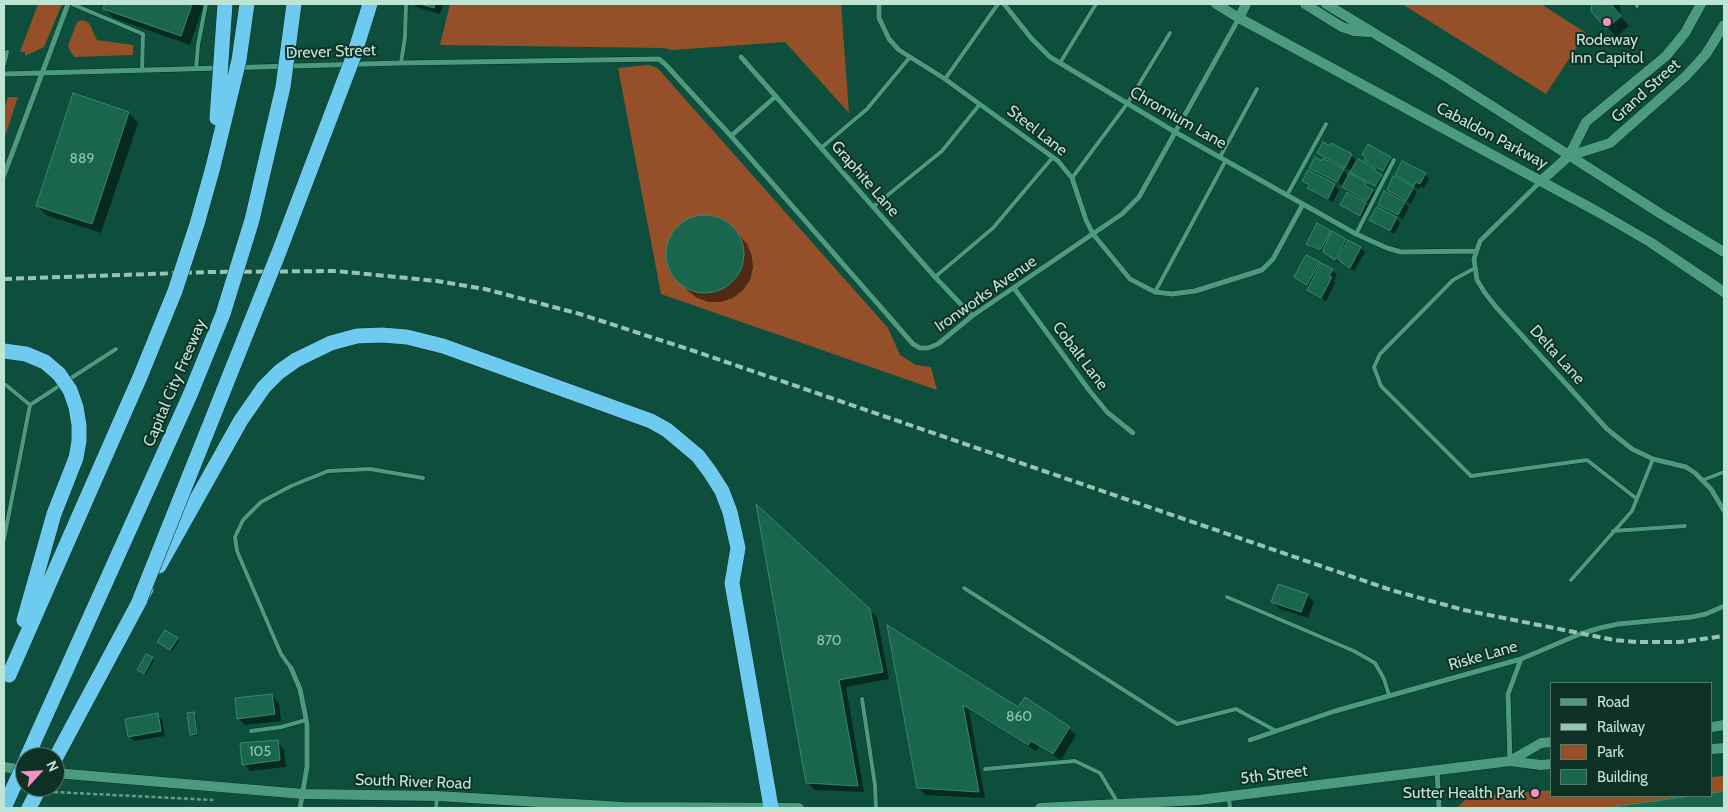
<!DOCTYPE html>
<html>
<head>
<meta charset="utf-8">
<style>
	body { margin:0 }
	#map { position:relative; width:1728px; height:812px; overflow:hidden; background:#0d4f3c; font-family:Cabin,sans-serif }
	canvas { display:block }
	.frame { position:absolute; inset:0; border:5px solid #bee4d4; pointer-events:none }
	.legend { position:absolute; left:1550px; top:682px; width:162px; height:115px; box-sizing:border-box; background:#0f3125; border:1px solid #55796b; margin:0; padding:6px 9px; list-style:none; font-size:15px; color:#bee4d4 }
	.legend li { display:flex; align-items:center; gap:10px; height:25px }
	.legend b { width:25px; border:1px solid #55796b }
	.north { position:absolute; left:15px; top:747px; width:50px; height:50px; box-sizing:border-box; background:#0f3125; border:1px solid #55796b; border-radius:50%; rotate:65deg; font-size:14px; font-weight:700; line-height:20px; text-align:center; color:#bee4d4 }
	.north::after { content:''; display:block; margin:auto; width:18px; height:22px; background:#fa8fc8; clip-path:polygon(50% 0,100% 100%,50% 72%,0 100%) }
</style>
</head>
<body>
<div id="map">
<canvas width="1728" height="812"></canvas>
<div class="frame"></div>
<ul class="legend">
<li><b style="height:6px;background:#4c9b7f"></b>Road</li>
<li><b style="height:6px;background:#98c4b3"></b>Railway</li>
<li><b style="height:14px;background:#965029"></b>Park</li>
<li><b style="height:14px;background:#19654d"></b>Building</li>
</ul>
<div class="north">N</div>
</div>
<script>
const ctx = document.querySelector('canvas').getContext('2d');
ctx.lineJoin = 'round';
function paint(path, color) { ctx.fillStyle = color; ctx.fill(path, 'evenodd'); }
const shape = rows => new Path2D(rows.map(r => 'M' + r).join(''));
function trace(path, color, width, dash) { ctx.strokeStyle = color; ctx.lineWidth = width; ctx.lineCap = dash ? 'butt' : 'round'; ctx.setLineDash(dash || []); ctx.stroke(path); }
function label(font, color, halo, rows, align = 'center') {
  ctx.font = font + ' Cabin,sans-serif'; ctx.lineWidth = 4; ctx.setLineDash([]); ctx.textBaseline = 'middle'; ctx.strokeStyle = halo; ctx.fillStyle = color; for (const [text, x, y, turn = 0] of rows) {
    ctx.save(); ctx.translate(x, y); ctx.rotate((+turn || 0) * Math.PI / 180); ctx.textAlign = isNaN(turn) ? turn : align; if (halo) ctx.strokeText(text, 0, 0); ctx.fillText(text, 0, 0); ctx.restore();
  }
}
const green = shape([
	[38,4,62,4,44,47,25,56,25,52,20,52],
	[450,4,841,4,849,113,785,42,672,50,664,48,440,45],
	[1402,4,1541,4,1586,33,1546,94],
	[82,20,89,23,97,40,133,45,133,55,75,57,72,54,68,46,77,22],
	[649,65,657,68,661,72,888,328,900,355,916,365,931,367,937,390,661,294,618,68],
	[8,97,18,97,4,139,4,109],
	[1724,776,1724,808,1457,808,1468,797,1552,790,1552,796,1712,796,1712,777]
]);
const shadow = shape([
	[106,4,200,4,203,7,190,45,114,18,104,9],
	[414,4,444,4,440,14,417,7],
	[1593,4,1620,4,1620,16,1629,26,1616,37,1593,11],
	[74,95,129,113,138,123,101,233,46,215,37,205],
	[1331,147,1351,155,1356,160,1352,167,1373,168,1385,180,1381,188,1355,173,1355,175,1350,170,1339,166,1349,176,1360,180,1357,177,1363,180,1377,195,1372,205,1363,201,1370,208,1364,219,1346,209,1341,205,1348,192,1342,185,1315,172,1311,168,1323,162,1325,158,1319,153],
	[1390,158,1394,163,1388,174,1370,165,1365,160],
	[1308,172,1335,185,1339,190,1333,202,1313,192,1303,181],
	[1425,174,1429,179,1424,188,1421,186,1419,189,1410,185,1417,192,1411,204,1401,199,1409,207,1403,219,1384,209,1380,205,1396,198,1388,190,1403,182,1396,175],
	[705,216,717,218,729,224,747,244,752,256,753,268,750,280,743,290,733,298,721,302,709,302,697,298,687,290,670,270,667,258,668,245,673,234,681,224,692,218],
	[1396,218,1400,223,1394,234,1375,224,1371,220],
	[1330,232,1361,248,1365,252,1354,271,1340,261,1339,263,1326,253,1312,248,1307,244],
	[1319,263,1332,270,1337,275,1333,281,1335,283,1326,301,1313,294,1309,290,1310,287,1295,277],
	[758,507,877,617,889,679,846,687,864,792,815,790,808,783],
	[1307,595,1314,602,1308,618,1280,609,1273,602],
	[889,628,1018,709,1025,698,1069,728,1076,735,1061,760,1039,747,1036,751,969,710,985,798,925,795,918,787],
	[177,639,179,641,172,651,161,643],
	[152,658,154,660,146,675,140,672],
	[272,696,279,703,281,721,245,725,238,718],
	[194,714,196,716,198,736,193,736,191,734],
	[157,715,162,719,165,736,134,741,129,737],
	[277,742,284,749,286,767,250,771,244,764],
	[1724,792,1724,808,1615,808,1699,796,1712,796,1712,794]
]);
const building = shape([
	[105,4,192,4,181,36,103,9,105,4],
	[420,4,435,4,434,8,420,4],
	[1592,4,1611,4,1621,16,1606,29,1591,11,1592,4],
	[73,93,129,112,92,224,36,206,73,93],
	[1323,142,1330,146,1331,143,1352,154,1345,168,1317,153,1323,142],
	[1368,144,1391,157,1383,171,1364,160,1366,157,1362,155,1368,144],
	[1315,157,1322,161,1323,158,1344,169,1337,182,1309,168,1315,157],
	[1358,159,1375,168,1374,170,1382,175,1375,186,1350,172,1358,159],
	[1402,161,1426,173,1420,184,1416,182,1414,186,1395,175,1402,161],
	[1308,170,1335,184,1328,199,1307,188,1309,185,1302,181,1308,170],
	[1349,173,1367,183,1365,185,1373,190,1367,201,1342,187,1349,173],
	[1393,176,1414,187,1406,201,1387,190,1393,176],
	[1384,191,1405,202,1398,215,1378,205,1384,191],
	[1347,192,1366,202,1360,216,1340,205,1347,192],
	[1377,207,1397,217,1390,231,1369,220,1377,207],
	'666 254a39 39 0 1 1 78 0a39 39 0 1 1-78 0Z',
	[1317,223,1331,231,1320,250,1306,244,1317,223],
	[1332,231,1346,239,1335,260,1322,251,1332,231],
	[1348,240,1361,247,1350,268,1337,259,1348,240],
	[1306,255,1320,262,1307,285,1294,277,1306,255],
	[1321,263,1333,269,1329,276,1332,277,1321,298,1307,290,1321,263],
	[756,504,870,609,883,672,839,680,858,786,806,783,756,504],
	[1278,584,1308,594,1301,612,1271,602,1278,584],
	[887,625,1018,707,1025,697,1070,727,1053,754,1031,741,1028,745,963,705,979,792,917,788,887,625],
	[165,630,178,638,170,650,157,642,165,630],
	[146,654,153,657,144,674,137,670,146,654],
	[272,694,275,714,237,719,235,698,272,694],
	[194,712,197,734,190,735,187,713,194,712],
	[158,713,161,731,128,737,125,719,158,713],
	[278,740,280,760,242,765,240,743,278,740],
	[1724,791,1724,808,1606,808,1691,796,1712,796,1712,793,1724,791]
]);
const path = shape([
	[54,792,213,800]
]);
const lane = shape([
	[72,4,143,34,142,70],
	[1637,6,1637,4],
	[401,63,405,37,406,4],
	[1060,63,1096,4],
	[4,64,7,52],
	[196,69,198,45,206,4],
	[945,79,998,4],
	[821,148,867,109,910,57],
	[1220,157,1257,89],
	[1072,178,1127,104,1170,33],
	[1287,195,1326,124],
	[873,207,942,151,980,104],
	[1356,234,1394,160],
	[1475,268,1453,280,1380,354,1374,367,1381,386,1471,476,1587,460,1637,499],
	[935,277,993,228,1053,157],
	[1155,292,1226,160],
	[68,380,116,349],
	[4,385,6,385,30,405,4,539],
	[30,405,62,384],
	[1703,480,1724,472],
	[1613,531,1685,526],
	[1571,580,1632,511,1653,459],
	[964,588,1177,724,1236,709,1276,731],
	[1227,597,1354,651,1375,663,1384,679,1389,695],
	[291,668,281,654,237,551,235,537,243,520,261,502,291,486,328,471,370,469,423,478],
	[862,699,875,785,876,808],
	[251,731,281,727,306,720],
	[985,769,1075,761,1100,773,1118,803],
	[1229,798,1230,808],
	[436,808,437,798]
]);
const street = shape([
	[879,4,879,18,889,39,899,50,945,79,1058,161,1072,178,1086,220,1093,234,1130,279,1155,292,1172,294,1195,291,1262,270,1273,259,1303,204],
	[1004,4,1031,38,1050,57,1175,132,1356,234,1387,248,1401,252,1476,251],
	[741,57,935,277,972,316],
	[4,74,401,63,659,59,665,64,731,136,913,344,920,348,928,348,938,344,972,316,1122,214,1139,197,1239,18],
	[731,136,776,96],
	[4,175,68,4],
	[1541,181,1480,241,1474,259,1477,280,1485,293,1496,307,1607,429,1632,449,1653,459,1686,467,1695,473,1711,489,1724,511],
	[1014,288,1089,390,1107,412,1133,433],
	[291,668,300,689,307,724,307,767,300,808],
	[1250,740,1335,711,1521,659,1580,634,1600,628,1618,624,1692,617,1706,614,1724,606],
	[1510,761,1508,694,1521,659],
	[1437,770,1439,808]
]);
const secondary = shape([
	[1216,4,1239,18,1600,213,1650,242,1724,292],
	[1305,4,1342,27,1354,31,1369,32],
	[1326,4,1448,78,1661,214,1724,252],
	[1239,18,1246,4],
	[1569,156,1610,143,1686,76,1706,54,1724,25],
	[1542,180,1569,156,1586,122,1666,56,1685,33,1701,4],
	[1712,727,1724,725],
	[1712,749,1724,748],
	[1510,761,1541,743,1552,742],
	[4,767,25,770],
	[55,773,303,794,437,796,624,807,799,808],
	[1040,808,1199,800,1510,761,1541,765,1552,764]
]);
const highway = shape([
	[159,566,241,420,264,387,279,372,296,360,331,343,357,336,382,335,407,337,443,346,651,421,667,430,698,456,710,472,722,491,730,512,738,548,732,583,771,807],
	[55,759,146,589]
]);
const rail = shape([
	[4,279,208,272,336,271,437,281,485,289,580,314,694,351,1391,590,1464,610,1614,640,1637,642,1680,642,1724,636]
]);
const highwayBridge = shape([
	[217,118,225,4],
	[4,351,26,354,45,362,59,374,70,390,76,407,79,425,79,441,76,458,54,514,24,620],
	[140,599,279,252,354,55,370,4],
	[9,675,140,377,175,291,197,224,213,167,239,60,247,4],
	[27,757,190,395,223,314,252,220,283,87,294,4],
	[4,808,25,762],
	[29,808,40,787]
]);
const markers = [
	[1607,22,5,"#fa8fc8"],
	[1535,793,5,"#fa8fc8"]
];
const numberNames = [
	["889",82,159],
	["870",829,641],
	["860",1019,717],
	["105",260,752]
];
const poiNames = [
	["Rodeway",1607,40],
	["Inn Capitol",1607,58],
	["Sutter Health Park",1525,793,"right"]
];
const streetNames = [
	["Drever Street",331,52,-2],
	["Grand Street",1646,91,-42],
	["Chromium Lane",1178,118,30],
	["Steel Lane",1037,131,38],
	["Cabaldon Parkway",1492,136,28],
	["Graphite Lane",865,179,49],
	["Ironworks Avenue",986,294,-35],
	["Delta Lane",1557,355,48],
	["Cobalt Lane",1080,356,53],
	["Capital City Freeway",175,383,-67],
	["Riske Lane",1483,656,-16],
	["5th Street",1274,775,-7],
	["South River Road",413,782,2]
];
paint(green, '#965029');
paint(shadow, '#0007');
paint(building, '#19654d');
trace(building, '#38886d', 1);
trace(lane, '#053225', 5);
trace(street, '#053225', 6);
trace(secondary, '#053225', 11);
trace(highway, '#053225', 16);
trace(path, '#689c8a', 2.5, [4, 2.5]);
trace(lane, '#4c9b7f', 4);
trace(street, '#4c9b7f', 5);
trace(secondary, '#4c9b7f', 10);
trace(highway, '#6fcaf0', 15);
trace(rail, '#98c4b3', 4, [8, 4]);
trace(highwayBridge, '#053225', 16, []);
trace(highwayBridge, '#6fcaf0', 15);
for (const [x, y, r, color] of markers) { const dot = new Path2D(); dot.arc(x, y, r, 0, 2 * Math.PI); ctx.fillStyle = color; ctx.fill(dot); trace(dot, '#0f3125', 2); }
label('14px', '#95c4b2', null, numberNames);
label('16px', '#bee4d4', '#0f3125', poiNames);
label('16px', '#bee4d4', '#0f3125', streetNames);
</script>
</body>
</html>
